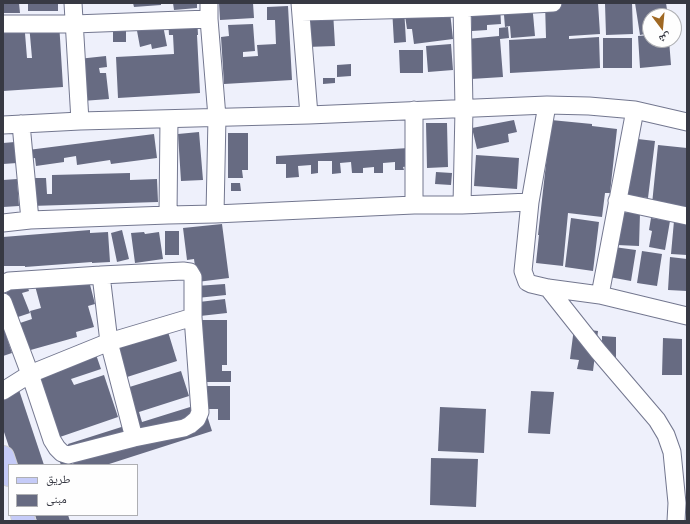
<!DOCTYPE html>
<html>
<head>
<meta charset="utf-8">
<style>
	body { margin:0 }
	#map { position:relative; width:690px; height:524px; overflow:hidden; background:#eef0fb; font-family:Cabin,"Noto Naskh Arabic",sans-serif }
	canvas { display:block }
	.frame { position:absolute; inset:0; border:4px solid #373943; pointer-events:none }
	.legend { position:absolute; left:8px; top:464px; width:130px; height:52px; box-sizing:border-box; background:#fefefe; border:1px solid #aeafb3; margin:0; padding:5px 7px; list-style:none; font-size:12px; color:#373943 }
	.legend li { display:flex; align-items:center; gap:8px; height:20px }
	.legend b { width:20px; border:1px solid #aeafb3 }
	.north { position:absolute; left:642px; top:8px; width:40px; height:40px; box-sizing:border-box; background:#fefefe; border:1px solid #aeafb3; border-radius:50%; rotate:164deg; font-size:11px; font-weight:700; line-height:16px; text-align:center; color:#373943 }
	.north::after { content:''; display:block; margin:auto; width:14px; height:18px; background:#9f6823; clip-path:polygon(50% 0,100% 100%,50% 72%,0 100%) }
</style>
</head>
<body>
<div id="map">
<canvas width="690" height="524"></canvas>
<div class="frame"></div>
<ul class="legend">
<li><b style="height:5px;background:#c5cbf8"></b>طريق</li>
<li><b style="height:11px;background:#676b82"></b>مبنى</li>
</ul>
<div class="north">ش</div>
</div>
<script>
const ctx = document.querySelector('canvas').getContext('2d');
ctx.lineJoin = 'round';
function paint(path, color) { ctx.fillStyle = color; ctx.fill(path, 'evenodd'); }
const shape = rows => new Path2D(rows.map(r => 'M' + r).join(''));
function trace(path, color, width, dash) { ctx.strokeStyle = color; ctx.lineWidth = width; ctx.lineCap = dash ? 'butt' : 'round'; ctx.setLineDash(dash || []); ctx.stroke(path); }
const building = shape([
	[3,3,19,3,20,13,3,13],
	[28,3,58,3,58,11,28,11],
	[133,3,161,3,161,5,134,7],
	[173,3,197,3,197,8,174,10],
	[219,3,253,3,254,18,220,20],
	[449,3,453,39,414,44,412,29,407,29,404,9],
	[503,3,532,3,535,36,511,38,510,26,505,27],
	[545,3,598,3,600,34,569,36,569,39,599,37,600,68,510,73,509,40,546,38],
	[632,3,633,34,606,35,605,4],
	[635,3,666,3,668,16,650,16,650,33,640,35],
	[500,4,501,24,487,25,487,30,472,31,471,6],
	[288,6,292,80,224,84,221,37,229,36,228,25,253,24,255,51,243,52,243,57,258,56,257,45,276,44,275,20,267,20,267,7],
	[404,7,406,42,394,43,392,8],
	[333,11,335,46,307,47,306,12],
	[161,15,167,46,152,49,151,44,140,47,135,20],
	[197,16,198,35,197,35,200,93,118,98,116,57,174,54,173,35,169,35,168,18],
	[113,19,126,19,126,42,113,42],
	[24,21,27,58,32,58,29,24,59,22,63,87,3,91,3,23],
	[508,27,509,38,500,39,503,77,471,79,467,39,499,36,499,28],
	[650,35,650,40,669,40,671,65,640,68,638,36],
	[603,38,632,38,632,68,603,68],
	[451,44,453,70,428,72,426,46],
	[399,50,423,50,423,73,400,73],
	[106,56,107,67,99,68,100,73,106,73,109,99,82,101,78,59],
	[351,64,351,76,337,77,337,65],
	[323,78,335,78,335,83,323,84],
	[514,120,517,132,508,134,509,142,477,149,472,128],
	[551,120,592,124,592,126,617,129,610,193,605,193,602,217,568,213,563,266,536,263,539,235,538,235],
	[426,123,447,123,448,167,427,168],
	[199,132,203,180,181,181,178,134],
	[228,133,248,133,248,170,242,170,243,178,228,178],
	[154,134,157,158,111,164,110,160,77,165,76,156,64,158,64,162,36,166,35,158,29,159,28,150],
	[629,138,655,141,648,198,621,195],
	[15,142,17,163,3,164,3,143],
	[658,145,687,148,687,207,652,204],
	[409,148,409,166,403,167,404,170,395,170,395,162,383,163,383,173,374,173,374,167,363,168,363,173,352,173,351,162,340,163,341,173,332,174,332,161,318,161,318,173,311,174,311,165,298,166,299,177,286,178,286,164,276,164,276,156],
	[476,155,519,158,517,189,474,186],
	[436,172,452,173,451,185,435,184],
	[130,173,130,180,157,179,158,202,31,206,30,178,46,178,47,194,52,194,52,175],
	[17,179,19,206,3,207,3,180],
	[231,183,240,183,241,191,231,191],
	[618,212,640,213,639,246,617,245],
	[571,218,599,222,593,271,565,267],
	[651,218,670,221,665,250,649,247,652,231,649,230],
	[674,221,687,221,687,255,671,254],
	[222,224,229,278,197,282,194,259,187,260,183,228],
	[90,230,90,233,108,232,110,262,92,263,92,262,25,267,25,266,3,266,3,237],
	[122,230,129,259,117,262,111,233],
	[165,231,179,231,179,255,165,255],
	[144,232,145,234,159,232,163,259,135,263,131,233],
	[614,247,636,250,631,281,609,277],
	[642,251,662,254,657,286,637,283],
	[670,257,687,259,687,291,668,290],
	[86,269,95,304,88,306,94,327,76,332,77,337,27,351,20,323,32,319,30,311,41,308,34,282],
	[25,278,29,291,22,293,30,313,15,318,4,285],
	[225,284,226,295,197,298,196,286],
	[225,299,227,313,200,316,199,302],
	[201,320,227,320,227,365,222,365,222,371,231,371,231,382,200,382],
	[165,322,177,361,124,378,112,340],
	[3,326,12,353,3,356],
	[574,328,598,331,593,371,577,369,579,360,570,359],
	[602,336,616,337,616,370,602,370],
	[663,338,682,339,682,375,662,375],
	[93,346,101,369,71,379,74,385,104,375,118,417,57,438,33,367],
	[181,371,189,396,139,412,142,422,203,403,212,431,106,465,74,465,73,463,67,465,61,465,58,457,71,453,68,444,134,423,123,389],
	[17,384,44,465,15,465,3,429,3,389],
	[206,386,230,386,230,420,218,420,218,409,206,409],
	[531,391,554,392,550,434,528,433],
	[440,407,486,409,484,453,438,451],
	[431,458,478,459,476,507,430,505],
	[35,515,68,515,70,521,37,521]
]);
const minor = shape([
	[73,3,80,121],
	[209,3,209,19,217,117,215,214],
	[300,3,309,115],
	[301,12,462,8,553,3],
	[3,24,74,24,209,19],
	[547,105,530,202,523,271,527,282,531,284,548,288,600,295,687,316],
	[21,124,30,220],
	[3,125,80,121,309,115,547,105,589,106,635,110,687,122],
	[617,201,687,216],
	[414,205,414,110],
	[462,205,464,109,462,3],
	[168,215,169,119],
	[3,223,30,220,168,215,215,214,414,205,462,205,530,202],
	[101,275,109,342,134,438],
	[3,284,9,281,101,275,183,271,190,272,193,277,193,317,200,412,197,419,190,425,184,428,134,438,68,455,62,453,57,448,52,440,30,374,3,302],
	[548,288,598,351,657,420,666,435,672,452,677,503,676,521],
	[600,295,635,110],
	[3,391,30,374,109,342,193,317]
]);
const major = shape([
	[3,457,9,475],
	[22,515,24,521]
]);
paint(building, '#676b82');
trace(minor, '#73778f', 19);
trace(major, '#cfcfd2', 24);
trace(minor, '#fff', 17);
trace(major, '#c5cbf8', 22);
</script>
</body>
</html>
